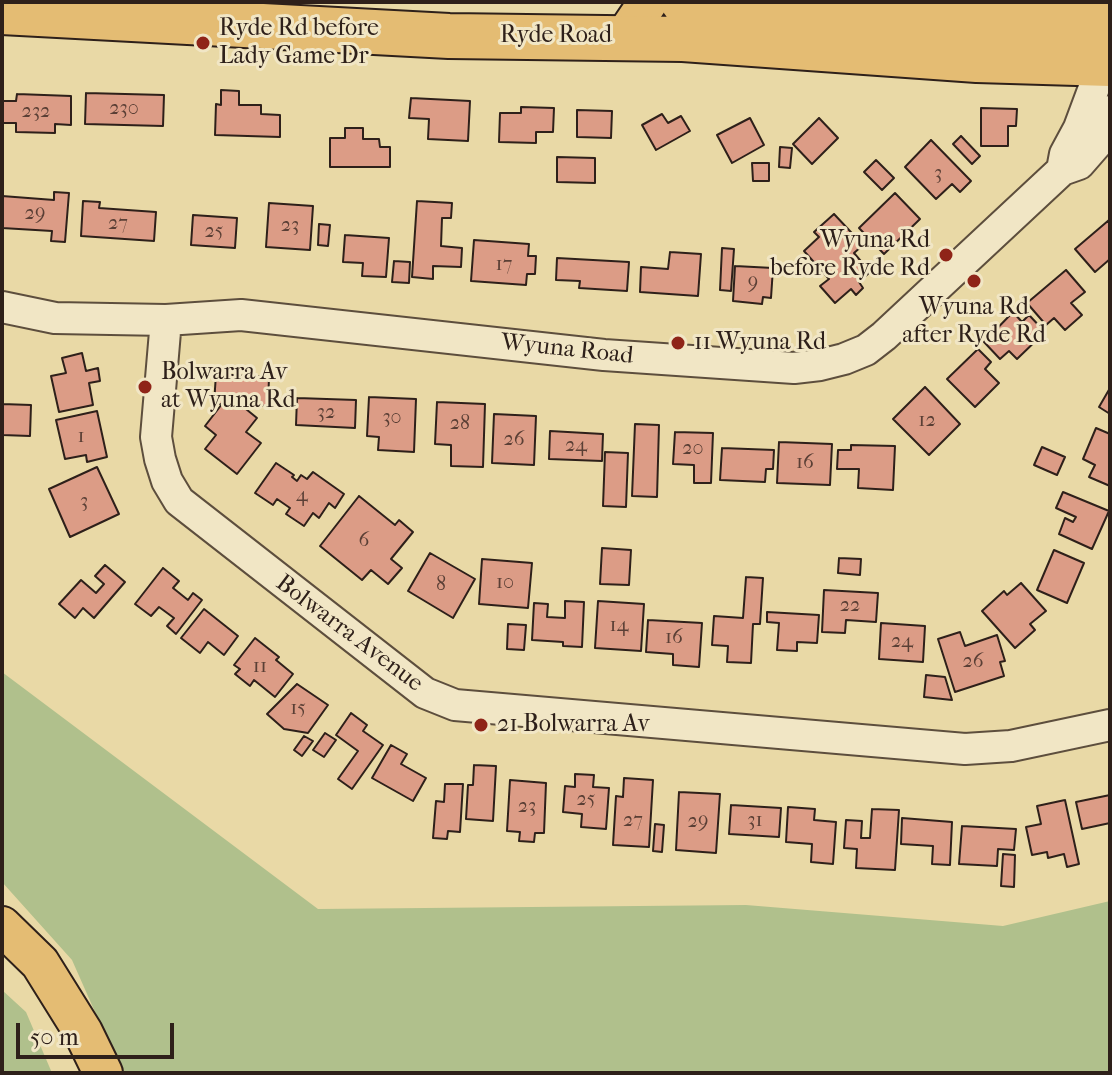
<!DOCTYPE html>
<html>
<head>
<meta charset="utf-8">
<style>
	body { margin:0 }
	#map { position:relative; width:1112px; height:1075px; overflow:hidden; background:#e9d9a6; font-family:"IM FELL French Canon",serif }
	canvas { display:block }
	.frame { position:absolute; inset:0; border:4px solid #2e201a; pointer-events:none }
	.scale { position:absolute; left:16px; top:1023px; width:158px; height:36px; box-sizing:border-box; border:4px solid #2e201a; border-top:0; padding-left:10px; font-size:24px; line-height:28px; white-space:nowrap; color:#2e201a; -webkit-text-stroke:6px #f1e6c5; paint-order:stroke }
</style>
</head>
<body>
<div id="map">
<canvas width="1112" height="1075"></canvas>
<div class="frame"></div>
<div class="scale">50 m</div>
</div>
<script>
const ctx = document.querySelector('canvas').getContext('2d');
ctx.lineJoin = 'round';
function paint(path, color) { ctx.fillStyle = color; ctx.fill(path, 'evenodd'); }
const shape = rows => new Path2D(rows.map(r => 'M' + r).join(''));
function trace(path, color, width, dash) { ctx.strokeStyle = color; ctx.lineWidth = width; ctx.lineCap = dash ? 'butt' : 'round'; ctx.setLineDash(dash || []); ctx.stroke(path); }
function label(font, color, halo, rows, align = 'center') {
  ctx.font = font + ' "IM FELL French Canon",serif'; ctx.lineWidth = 6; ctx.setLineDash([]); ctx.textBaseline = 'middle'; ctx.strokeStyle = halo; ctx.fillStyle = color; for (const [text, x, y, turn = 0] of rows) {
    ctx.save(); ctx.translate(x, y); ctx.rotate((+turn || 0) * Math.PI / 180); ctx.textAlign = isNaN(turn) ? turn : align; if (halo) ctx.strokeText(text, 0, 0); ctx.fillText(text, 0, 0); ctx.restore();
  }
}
const green = shape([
	[2,672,318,909,746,905,1003,926,1110,901,1110,1073,122,1073,72,960,2,882],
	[2,990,26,1012,52,1073,2,1073]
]);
const building = shape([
	[221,90,239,91,239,105,261,105,261,114,280,115,280,137,215,135,216,104,221,105,221,90],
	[86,93,164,95,163,126,85,124,86,93],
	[17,94,71,96,71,125,55,124,55,133,16,132,16,123,2,123,2,101,16,101,17,94],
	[411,98,470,101,468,141,428,139,429,119,409,118,411,98],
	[521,107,554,108,553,132,536,132,536,143,499,142,500,113,521,113,521,107],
	[981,108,1017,109,1016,126,1008,126,1008,146,981,146,981,108],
	[577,110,612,111,611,138,577,137,577,110],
	[662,114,668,123,681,116,690,131,656,150,642,125,662,114],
	[750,118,764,145,732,163,717,135,750,118],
	[819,118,838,138,812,164,793,144,819,118],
	[345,128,363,128,363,139,379,139,380,147,390,147,390,167,330,167,330,138,345,138,345,128],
	[961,136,980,156,972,164,953,144,961,136],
	[931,140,971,181,960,192,952,184,936,199,905,167,931,140],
	[780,147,792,148,790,168,779,167,780,147],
	[557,157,595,158,595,183,557,182,557,157],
	[876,160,894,178,882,190,864,172,876,160],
	[752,163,769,163,769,181,753,181,752,163],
	[54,192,69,193,65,242,51,241,52,231,2,228,2,196,54,200,54,192],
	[895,193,920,219,884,254,859,228,895,193],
	[83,201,100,202,99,208,156,212,154,241,81,236,83,201],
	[417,201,452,203,451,218,442,218,441,246,462,248,461,267,433,266,433,279,412,277,417,201],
	[269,203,313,206,310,250,266,247,269,203],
	[834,214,863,245,854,253,870,272,859,282,863,288,856,295,851,289,835,303,820,286,829,279,804,251,819,237,814,232,834,214],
	[193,215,237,218,235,248,191,245,193,215],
	[1109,220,1110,259,1095,272,1075,249,1109,220],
	[319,224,330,225,328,246,318,245,319,224],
	[345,235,389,238,386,277,362,276,363,263,343,262,345,235],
	[474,240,529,244,528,256,536,256,535,274,527,274,526,285,471,281,474,240],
	[722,248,734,249,731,291,720,290,722,248],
	[670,252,701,254,698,296,640,292,641,267,668,269,670,252],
	[557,258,629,262,627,291,579,288,580,281,556,280,557,258],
	[394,261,410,262,409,283,392,282,394,261],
	[735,266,773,268,771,298,763,297,762,304,733,301,735,266],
	[1066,270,1085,292,1071,303,1082,315,1065,330,1054,318,1046,325,1027,303,1066,270],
	[1013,312,1022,322,1029,315,1045,332,1017,359,1009,351,1000,359,984,342,1013,312],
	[978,349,991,362,985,369,999,383,975,407,947,379,978,349],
	[82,353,86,371,98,368,100,381,89,383,93,405,59,412,51,376,66,373,62,358,82,353],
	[216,374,269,377,268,406,241,405,257,418,246,432,261,443,237,474,205,449,216,435,205,426,222,404,214,404,216,374],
	[925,387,960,424,929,455,893,419,925,387],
	[1110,388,1110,414,1099,407,1110,388],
	[2,394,2,404,31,405,30,436,2,435,2,394],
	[369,397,416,399,414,452,378,450,379,437,367,436,369,397],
	[297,398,356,400,355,428,296,425,297,398],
	[437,402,485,404,483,467,451,466,451,445,435,444,437,402],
	[97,411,107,457,87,462,86,455,65,459,56,420,97,411],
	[494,414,536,416,534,465,492,463,494,414],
	[635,424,659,425,657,497,632,496,635,424],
	[1096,428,1110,434,1110,486,1089,477,1095,465,1083,459,1096,428],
	[550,431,603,434,602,461,549,459,550,431],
	[675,432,713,433,711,483,694,483,694,465,673,464,675,432],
	[779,442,832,444,830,485,777,483,779,442],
	[851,445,895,446,893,490,858,488,859,469,837,469,838,450,851,450,851,445],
	[1042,447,1065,457,1057,475,1034,465,1042,447],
	[722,448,774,450,773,469,766,469,765,482,720,480,722,448],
	[605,452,628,453,626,507,603,506,605,452],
	[276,463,294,475,292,477,297,481,301,475,307,479,313,472,344,494,335,508,329,503,319,518,313,513,304,526,286,514,290,508,277,499,273,505,255,493,276,463],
	[97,467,119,514,70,537,49,489,97,467],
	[1063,492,1109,511,1092,549,1059,534,1065,518,1073,522,1076,517,1056,508,1063,492],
	[359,496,395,525,399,520,413,532,391,559,402,568,388,584,371,570,362,580,320,546,359,496],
	[602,548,631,550,629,585,600,584,602,548],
	[1054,550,1084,563,1067,603,1037,590,1054,550],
	[430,553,475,579,453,618,408,591,430,553],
	[839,558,861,559,860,575,838,573,839,558],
	[482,559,532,563,528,608,479,604,482,559],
	[105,565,125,582,94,618,83,608,75,618,59,604,81,580,96,593,104,584,95,576,105,565],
	[163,568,179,581,173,588,188,600,193,593,202,600,176,634,167,626,174,618,159,607,151,616,135,604,163,568],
	[746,577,763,578,760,624,753,624,751,663,727,662,728,646,712,645,714,616,743,618,746,577],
	[1021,583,1046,611,1030,624,1035,630,1015,648,982,611,1004,591,1007,595,1021,583],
	[824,590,878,593,876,622,846,620,845,633,822,632,824,590],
	[565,601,584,602,582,647,563,646,563,642,532,640,534,603,548,604,547,617,565,618,565,601],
	[598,601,644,604,641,651,595,648,598,601],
	[204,609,238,636,224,655,208,642,200,653,181,638,204,609],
	[767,612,819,615,817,643,797,642,797,651,777,650,779,623,767,622,767,612],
	[648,620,702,623,699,667,673,665,673,654,646,652,648,620],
	[881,623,925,626,923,662,879,659,881,623],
	[508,624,526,625,524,650,507,649,508,624],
	[960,632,965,646,997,635,1005,661,1000,662,1004,676,955,692,938,639,960,632],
	[255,638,279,657,276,660,293,674,275,697,254,680,250,686,235,674,240,669,234,665,255,638],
	[926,675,945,677,952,700,924,697,926,675],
	[297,684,328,705,308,733,284,729,267,714,297,684],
	[351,713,367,725,363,731,383,745,352,789,338,779,358,751,336,735,351,713],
	[325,733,336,740,324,757,313,750,325,733],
	[304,736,313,741,302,756,294,750,304,736],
	[391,745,407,754,401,764,426,778,413,801,372,778,391,745],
	[474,765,496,766,493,821,466,819,468,785,473,785,474,765],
	[575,774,594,775,593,787,609,788,606,829,581,827,582,814,563,812,565,786,575,787,575,774],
	[624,778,653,780,649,847,613,845,616,796,623,797,624,778],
	[510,780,546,783,544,833,535,833,534,842,519,841,520,832,507,831,510,780],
	[445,784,463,784,460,832,448,831,447,839,433,838,436,801,444,802,445,784],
	[679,792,720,794,716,853,676,850,679,792],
	[1110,795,1110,823,1082,829,1076,802,1110,795],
	[1065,800,1079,864,1067,867,1064,854,1048,858,1047,852,1032,855,1026,827,1041,824,1037,806,1065,800],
	[731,805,781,808,779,837,729,834,731,805],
	[788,807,815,809,814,820,836,822,833,864,811,862,812,844,786,842,788,807],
	[872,809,899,810,895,870,856,868,857,849,844,848,846,820,862,821,861,838,870,838,872,809],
	[902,818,952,822,950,865,932,864,933,846,901,844,902,818],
	[655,824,664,825,662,852,653,851,655,824],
	[962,826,1016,829,1014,850,998,849,997,866,959,864,962,826],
	[1003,854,1015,855,1014,887,1001,886,1003,854]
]);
const minor = shape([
	[1062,170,1065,154,1079,128,1095,85,1099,64,1107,50],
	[2,307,55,318,166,320,241,315,604,355,794,368,820,365,844,359,866,350,884,336,1062,170,1079,164,1100,140,1110,111],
	[166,320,156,437,160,459,167,481,179,501,425,693,455,705,965,749,1011,746,1110,725]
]);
const major = shape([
	[625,36,648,2],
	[2,926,40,963,83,1032,103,1073]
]);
const highway = shape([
	[683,2,1110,23],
	[2,12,449,36,683,39,977,60,1110,64]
]);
const markers = [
	[203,43,8,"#8f2418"],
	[946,255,8,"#8f2418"],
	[974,281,8,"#8f2418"],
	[678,343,8,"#8f2418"],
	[145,387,8,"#8f2418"],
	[481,725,8,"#8f2418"]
];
const numberNames = [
	["230",124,109],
	["232",36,112],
	["3",938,174],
	["29",35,214],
	["27",118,224],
	["23",290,226],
	["25",214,232],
	["17",504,265],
	["9",753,283],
	["32",326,413],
	["30",392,418],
	["12",927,421],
	["28",460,424],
	["1",81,437],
	["26",514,440],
	["24",576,446],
	["20",693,449],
	["16",805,463],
	["4",302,496],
	["3",84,502],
	["6",364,541],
	["10",505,583],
	["8",441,585],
	["22",850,606],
	["14",619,626],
	["16",674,638],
	["24",902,642],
	["26",973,662],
	["11",260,667],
	["15",298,709],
	["25",586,800],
	["23",527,807],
	["27",633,821],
	["31",755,821],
	["29",698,822]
];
const poiNames = [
	["Ryde Rd before",219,29],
	["Lady Game Dr",219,57],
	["Wyuna Rd",930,241,"right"],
	["before Ryde Rd",930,269,"right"],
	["Wyuna Rd",974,308,"center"],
	["after Ryde Rd",974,336,"center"],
	["11 Wyuna Rd",694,343],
	["Bolwarra Av",161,373],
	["at Wyuna Rd",161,401],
	["21 Bolwarra Av",497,725]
];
const streetNames = [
	["Ryde Road",556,36],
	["Wyuna Road",567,350,6],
	["Bolwarra Avenue",349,634,37]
];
paint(green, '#b0c08c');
paint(building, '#dc9c86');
trace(building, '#2e201a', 2);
trace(minor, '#5d4e3d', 34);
trace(major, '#2e201a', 42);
trace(highway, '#2e201a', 48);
trace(minor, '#f1e6c5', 30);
trace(major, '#e4bc73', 38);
trace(highway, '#e4bc73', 44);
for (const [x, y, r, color] of markers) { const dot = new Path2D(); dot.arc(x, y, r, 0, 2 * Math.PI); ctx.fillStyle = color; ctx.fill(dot); trace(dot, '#f1e6c5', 3); }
label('20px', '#5a3f35', null, numberNames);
label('24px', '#2e201a', '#f1e6c5', poiNames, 'left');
label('24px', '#2e201a', '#f1e6c5', streetNames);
</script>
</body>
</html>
